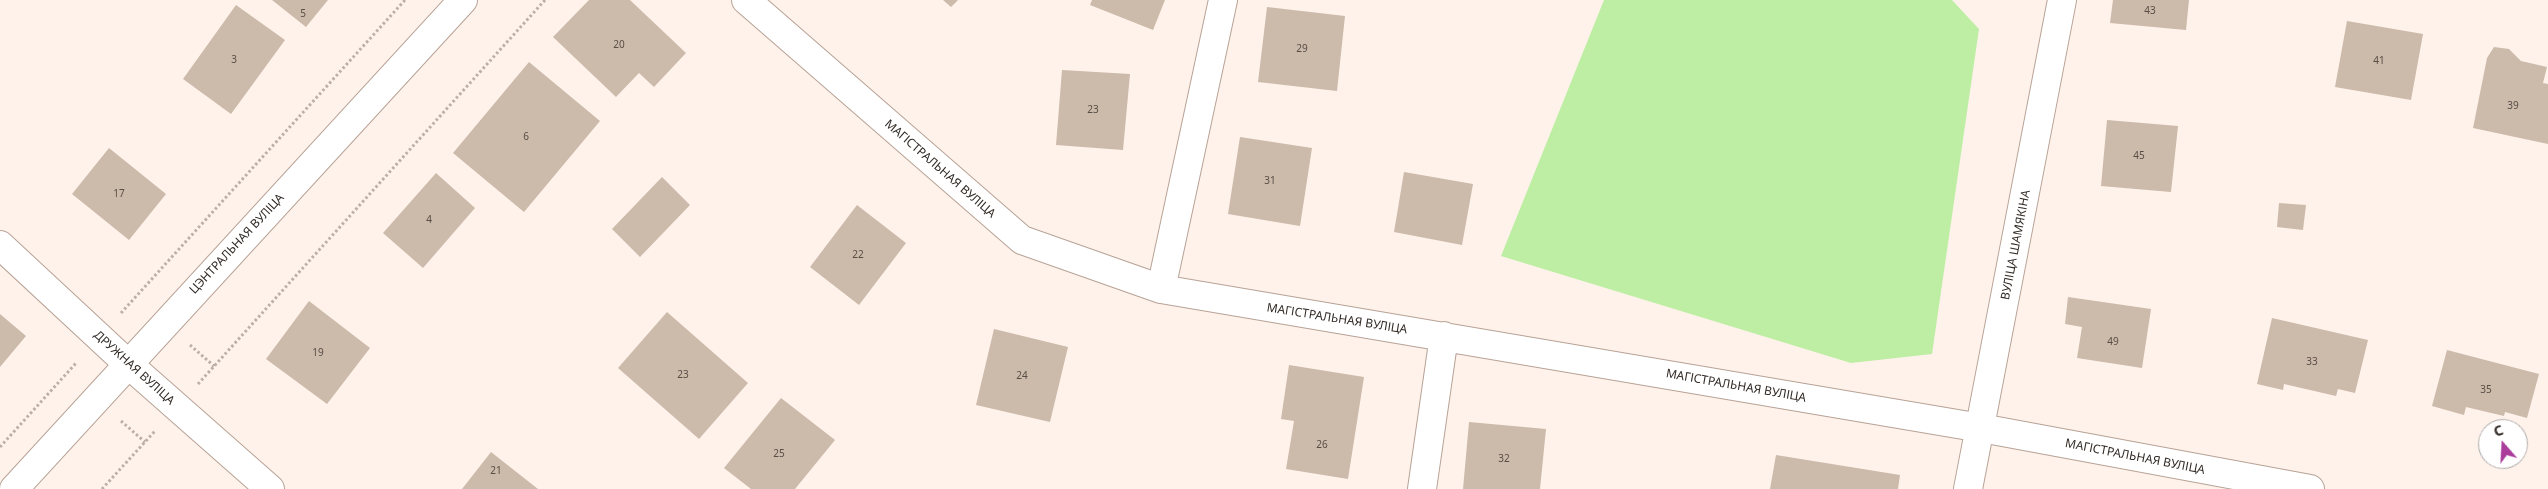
<!DOCTYPE html>
<html>
<head>
<meta charset="utf-8">
<style>
	body { margin:0 }
	#map { position:relative; width:2548px; height:489px; overflow:hidden; background:#fff2ea; font-family:"Noto Sans",sans-serif }
	canvas { display:block }
	.north { position:absolute; left:2478px; top:419px; width:50px; height:50px; box-sizing:border-box; background:#fff; border:1px solid #adaaa8; border-radius:50%; rotate:341deg; font-size:14px; font-weight:700; line-height:20px; text-align:center; color:#322a25 }
	.north::after { content:''; display:block; margin:auto; width:18px; height:22px; background:#ab3d9b; clip-path:polygon(50% 0,100% 100%,50% 72%,0 100%) }
</style>
</head>
<body>
<div id="map">
<canvas width="2548" height="489"></canvas>
<div class="north">С</div>
</div>
<script>
const ctx = document.querySelector('canvas').getContext('2d');
ctx.lineJoin = 'round';
function paint(path, color) { ctx.fillStyle = color; ctx.fill(path, 'evenodd'); }
const shape = rows => new Path2D(rows.map(r => 'M' + r).join(''));
function trace(path, color, width, dash) { ctx.strokeStyle = color; ctx.lineWidth = width; ctx.lineCap = dash ? 'butt' : 'round'; ctx.setLineDash(dash || []); ctx.stroke(path); }
function label(font, color, halo, rows, align = 'center') {
  ctx.font = font + ' "Noto Sans",sans-serif'; ctx.lineWidth = 4; ctx.setLineDash([]); ctx.textBaseline = 'middle'; ctx.strokeStyle = halo; ctx.fillStyle = color; for (const [text, x, y, turn = 0] of rows) {
    ctx.save(); ctx.translate(x, y); ctx.rotate((+turn || 0) * Math.PI / 180); ctx.textAlign = isNaN(turn) ? turn : align; if (halo) ctx.strokeText(text, 0, 0); ctx.fillText(text, 0, 0); ctx.restore();
  }
}
const green = shape([
	[1604,0,1952,0,1979,29,1932,354,1851,363,1501,256]
]);
const building = shape([
	[272,0,328,0,306,27],
	[589,0,630,0,686,53,654,87,639,73,616,97,553,37],
	[943,0,958,0,951,7],
	[1092,0,1165,0,1153,30,1090,5],
	[2113,0,2189,0,2186,30,2110,23],
	[236,5,285,40,231,114,183,79],
	[1267,7,1345,16,1337,91,1258,82],
	[2347,21,2423,34,2411,100,2335,87],
	[2494,47,2509,49,2521,61,2547,67,2543,83,2548,84,2548,144,2473,128,2487,58],
	[529,62,600,121,524,212,453,153],
	[1062,70,1130,74,1123,150,1056,145],
	[2107,120,2178,126,2171,192,2101,186],
	[1240,137,1312,148,1300,226,1228,214],
	[109,148,166,194,129,240,72,194],
	[1404,172,1473,184,1462,245,1394,232],
	[436,173,475,208,423,268,383,233],
	[662,177,690,205,640,257,612,229],
	[2279,203,2306,205,2303,230,2277,227],
	[857,205,906,243,859,305,810,267],
	[2068,297,2151,309,2142,368,2077,358,2082,327,2065,324],
	[309,301,370,348,327,404,266,359],
	[667,312,748,383,699,439,618,368],
	[0,314,26,336,0,367],
	[2272,318,2368,340,2355,393,2338,389,2336,396,2284,384,2283,390,2257,384],
	[994,329,1068,347,1050,422,976,405],
	[2447,350,2539,374,2527,418,2505,412,2504,416,2466,407,2464,415,2432,406],
	[1289,365,1364,377,1348,479,1286,469,1294,421,1281,419],
	[781,398,835,440,795,489,751,489,724,468],
	[1469,422,1546,429,1540,489,1463,489],
	[491,452,538,489,462,489],
	[1776,455,1900,475,1898,489,1770,489]
]);
const path = shape([
	[121,313,405,0],
	[190,345,214,366],
	[198,384,545,0],
	[121,421,145,442],
	[0,447,77,362],
	[102,489,155,431]
]);
const minor = shape([
	[746,0,1022,240,1161,289,1981,428,2310,489],
	[0,245,127,363,270,489],
	[1161,289,1223,0],
	[14,489,463,0],
	[1422,489,1444,336],
	[1968,489,2062,0]
]);
const numberNames = [
	["43",2150,11],
	["5",303,14],
	["20",619,45],
	["29",1302,49],
	["3",234,60],
	["41",2379,61],
	["39",2513,106],
	["23",1093,110],
	["6",526,137],
	["45",2139,156],
	["31",1270,181],
	["17",119,194],
	["4",429,220],
	["22",858,255],
	["49",2113,342],
	["19",318,353],
	["33",2312,362],
	["23",683,375],
	["24",1022,376],
	["35",2486,390],
	["26",1322,445],
	["25",779,454],
	["32",1504,459],
	["21",496,471]
];
const streetNames = [
	["МАГІСТРАЛЬНАЯ ВУЛІЦА",940,169,41],
	["ЦЭНТРАЛЬНАЯ ВУЛІЦА",237,244,-47],
	["ВУЛІЦА ШАМЯКІНА",2016,245,-79],
	["МАГІСТРАЛЬНАЯ ВУЛІЦА",1337,319,9],
	["ДРУЖНАЯ ВУЛІЦА",134,368,42],
	["МАГІСТРАЛЬНАЯ ВУЛІЦА",1736,386,10],
	["МАГІСТРАЛЬНАЯ ВУЛІЦА",2135,457,11]
];
paint(green, '#bdeea4');
paint(building, '#ccbaab');
trace(minor, '#b7a397', 30);
trace(path, '#bbb0a9', 3, [2.5, 2.5]);
trace(minor, '#fff', 28);
label('10px', '#584e46', null, numberNames);
label('12px', '#322a25', '#fff', streetNames);
</script>
</body>
</html>
